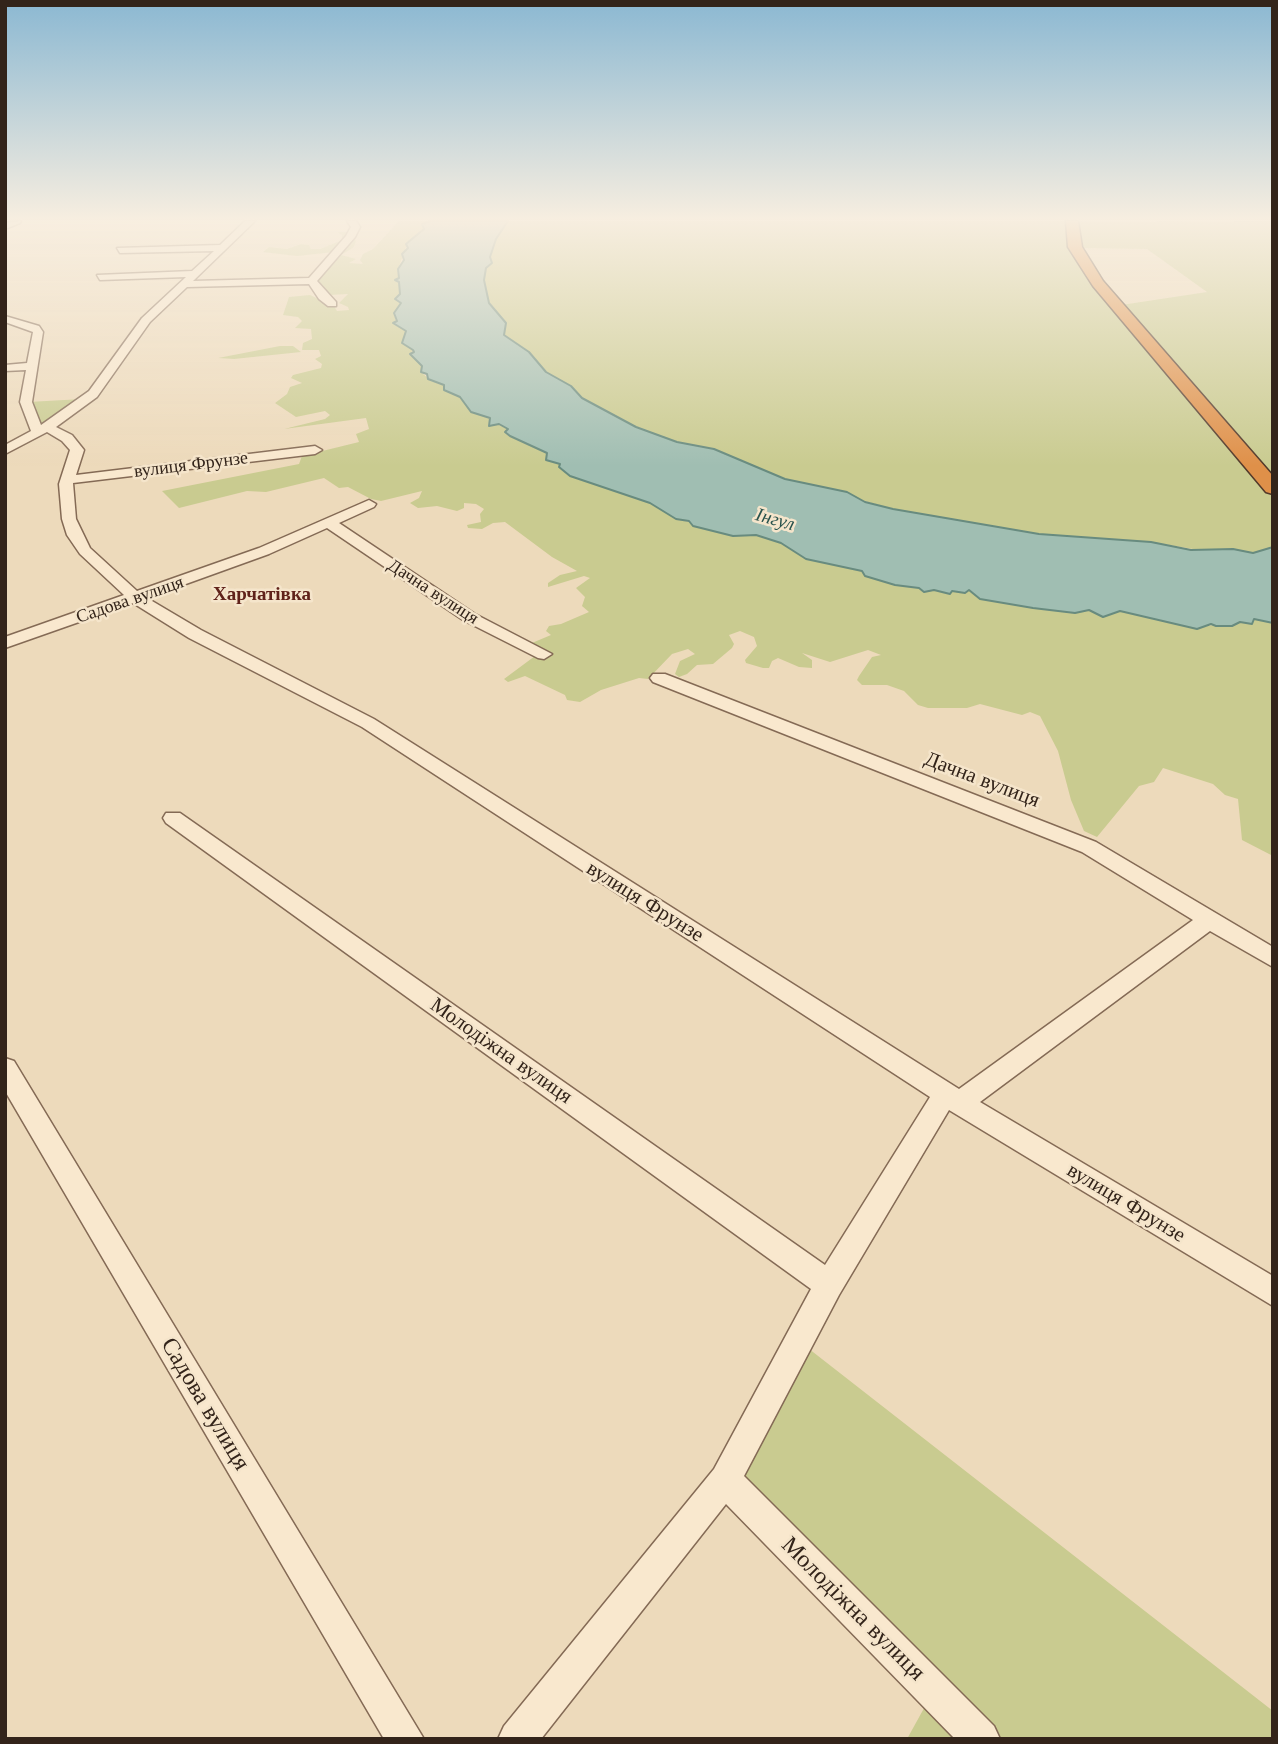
<!DOCTYPE html>
<html>
<head>
<meta charset="utf-8">
<style>
	body { margin:0 }
	#map { position:relative; width:1278px; height:1744px; overflow:hidden; background:#eddabb; font-family:"Libre Baskerville",serif }
	canvas { display:block }
	.frame { position:absolute; inset:0; border:7px solid #33241a; pointer-events:none }
</style>
</head>
<body>
<div id="map">
<canvas width="1278" height="1744"></canvas>
<div class="frame"></div>
</div>
<script>
const ctx = document.querySelector('canvas').getContext('2d');
ctx.lineJoin = 'round';
function paint(path, color) { ctx.fillStyle = color; ctx.fill(path, 'evenodd'); }
const shape = rows => new Path2D(rows.map(r => 'M' + r).join(''));
function trace(path, color, width, dash) { ctx.strokeStyle = color; ctx.lineWidth = width; ctx.lineCap = dash ? 'butt' : 'round'; ctx.setLineDash(dash || []); ctx.stroke(path); }
function label(font, color, halo, rows, align = 'center') {
  ctx.font = font + ' "Libre Baskerville",serif'; ctx.lineWidth = 5; ctx.setLineDash([]); ctx.textBaseline = 'middle'; ctx.strokeStyle = halo; ctx.fillStyle = color; for (const [text, x, y, turn = 0] of rows) {
    ctx.save(); ctx.translate(x, y); ctx.rotate((+turn || 0) * Math.PI / 180); ctx.textAlign = isNaN(turn) ? turn : align; if (halo) ctx.strokeText(text, 0, 0); ctx.fillText(text, 0, 0); ctx.restore();
  }
}
const green = shape([
	[399,221,431,221,424,224,424,229,407,245,398,269,399,278,395,280,400,282,400,294,395,299,401,303,394,313,397,326,406,331,403,343,413,350,410,354,423,366,421,372,431,381,444,385,444,390,460,397,471,412,490,418,489,426,495,423,508,429,507,434,547,453,546,460,560,464,559,467,570,476,650,503,676,519,690,522,693,526,733,536,756,535,781,543,806,559,862,571,865,576,895,585,919,588,924,592,934,590,950,594,952,591,964,593,969,590,980,599,1032,608,1075,613,1089,610,1103,617,1120,611,1194,628,1254,619,1273,623,1273,856,1242,840,1238,799,1225,795,1213,784,1163,768,1154,782,1139,786,1097,837,1084,831,1071,800,1058,751,1040,716,1030,712,1022,715,980,704,967,708,928,708,918,705,904,691,887,685,862,685,857,680,859,676,872,657,881,655,868,650,830,662,802,653,812,660,812,668,799,667,778,658,772,661,769,668,763,668,746,663,745,660,757,646,754,637,740,631,729,635,734,644,732,648,713,664,697,665,687,674,679,677,675,674,680,661,695,654,688,649,672,654,648,679,639,678,601,690,580,702,567,700,565,695,525,676,508,682,504,679,535,656,520,648,551,635,546,631,549,626,561,624,589,612,582,606,585,597,576,588,590,578,584,576,548,587,548,583,560,575,577,571,552,557,505,522,493,523,482,529,468,528,467,525,481,522,480,514,484,509,476,504,464,503,464,508,457,511,437,506,418,508,410,503,419,498,422,491,381,501,371,499,348,487,339,488,324,478,266,492,247,491,179,508,162,491,299,464,302,456,359,442,356,434,369,429,366,418,284,429,325,419,330,415,325,411,296,417,275,403,287,394,290,387,302,383,291,378,293,375,321,368,322,364,315,359,321,356,319,350,302,350,303,343,312,339,311,329,295,328,302,321,298,317,283,315,289,297,310,295,334,306,337,311,349,310,348,307,339,303,348,294,329,295,314,282,334,252,297,256,263,252,269,247,287,249,301,244,309,245,311,249,320,249,342,240,342,235,337,232,352,232,356,241,354,247,341,255,356,259,349,263,363,264,360,260,363,254,373,249],
	[508,221,1069,221,1070,241,1273,495,1273,547,1253,553,1233,549,1205,551,1151,542,1039,534,893,509,785,479,714,449,677,442,636,427,582,398,572,391,571,386,546,372,529,352,504,335,504,326,487,298,484,280,486,268,492,263,490,257,496,239],
	[1273,221,1273,480,1121,305,1207,292,1147,249,1079,248,1075,222],
	[280,346,293,346,301,352,234,359,218,358],
	[82,399,47,422,41,423,36,422,28,402],
	[804,1345,1273,1711,1273,1739,985,1739,731,1468],
	[928,1701,965,1739,907,1739]
]);
const water = shape([
	[431,221,508,221,496,239,490,257,492,263,486,268,484,280,489,303,506,323,504,335,529,352,546,372,571,386,582,398,636,427,677,442,714,449,785,479,847,492,865,502,893,509,1039,534,1151,542,1191,550,1233,549,1253,553,1273,547,1273,623,1254,619,1252,624,1240,622,1232,626,1216,626,1211,624,1197,629,1120,611,1103,617,1089,610,1075,613,1033,608,980,599,969,590,965,593,952,591,950,594,934,590,924,592,919,588,895,585,865,576,862,571,806,559,781,543,756,535,733,536,693,526,689,521,676,519,650,503,570,476,559,467,560,464,546,460,547,453,510,436,505,432,508,429,499,424,489,426,490,418,471,412,460,397,444,390,444,385,428,379,427,374,421,372,422,366,410,354,414,352,413,350,402,343,406,331,393,323,397,321,394,313,401,303,395,299,400,294,399,282,395,280,399,278,398,269,404,260,402,254,408,248,406,244,424,229,422,224,431,221]
]);
const minor = shape([
	[21,221,20,223,5,229,5,223,21,221],
	[245,221,255,221,193,281,309,278,346,236,351,227,347,221,356,221,360,227,355,237,317,281,336,302,336,306,328,306,319,299,309,284,187,287,150,322,97,397,56,427,72,435,84,450,76,475,315,446,322,450,315,454,73,483,76,519,90,548,137,591,259,548,369,500,376,504,374,507,339,523,475,614,552,654,544,659,538,658,463,620,327,528,269,554,147,598,201,630,374,719,959,1089,1193,920,1082,852,653,682,650,678,653,674,665,674,1096,842,1273,947,1273,967,1210,931,980,1102,1273,1276,1273,1306,949,1110,839,1295,744,1476,994,1726,1000,1739,955,1739,726,1504,541,1739,498,1739,504,1726,714,1469,811,1289,166,823,163,818,166,813,180,813,825,1265,930,1097,362,727,189,638,133,603,5,648,5,637,124,595,80,554,67,535,62,519,59,484,70,450,62,441,47,432,5,454,5,445,31,431,20,402,26,370,5,371,5,365,27,363,33,332,5,322,5,316,39,326,43,332,32,402,41,425,89,391,142,318,186,277,100,280,97,275,192,271,214,251,120,253,117,248,220,245,245,221],
	[5,1058,14,1061,424,1739,384,1739,5,1091,5,1058]
]);
const highway = shape([
	[1066,221,1078,221,1082,247,1103,281,1273,476,1273,494,1266,492,1093,286,1068,247,1066,221]
]);
const farStreetnames = [
	["вулиця Фрунзе",191,465,-7],
	["Дачна вулиця",433,592,33],
	["Садова вулиця",130,600,-19]
];
const farWaternames = [
	["Інгул",775,520,16]
];
const farNeighbourhoodnames = [
	["Харчатівка",262,595]
];
const streetNames = [
	["Дачна вулиця",982,780,21],
	["вулиця Фрунзе",645,902,32],
	["Молодіжна вулиця",501,1051,35],
	["вулиця Фрунзе",1126,1203,31]
];
const nearStreetnames = [
	["Садова вулиця",205,1404,59],
	["Молодіжна вулиця",853,1609,45]
];
paint(green, '#c9cb90');
paint(water, '#a0beb2');
trace(water, '#688b7f', 2);
trace(minor, '#846a55', 3);
trace(highway, '#52392a', 3);
paint(minor, '#f9e8ce');
paint(highway, '#df9049');
const sky = ctx.createLinearGradient(0, 0, 0, 466);
sky.addColorStop(0, '#8bb8d2');
sky.addColorStop(0.47, '#f7eee0');
sky.addColorStop(1, '#f7eee000');
ctx.fillStyle = sky;
ctx.fillRect(0, 0, 1278, 466);
label('18px', '#33241a', '#f5e5cb', farStreetnames);
label('italic 19px', '#29534d', '#f5e5cb', farWaternames);
label('bold 19px', '#60221a', '#f5e5cb', farNeighbourhoodnames);
label('21px', '#33241a', '#f5e5cb', streetNames);
label('24px', '#33241a', '#f5e5cb', nearStreetnames);
</script>
</body>
</html>
